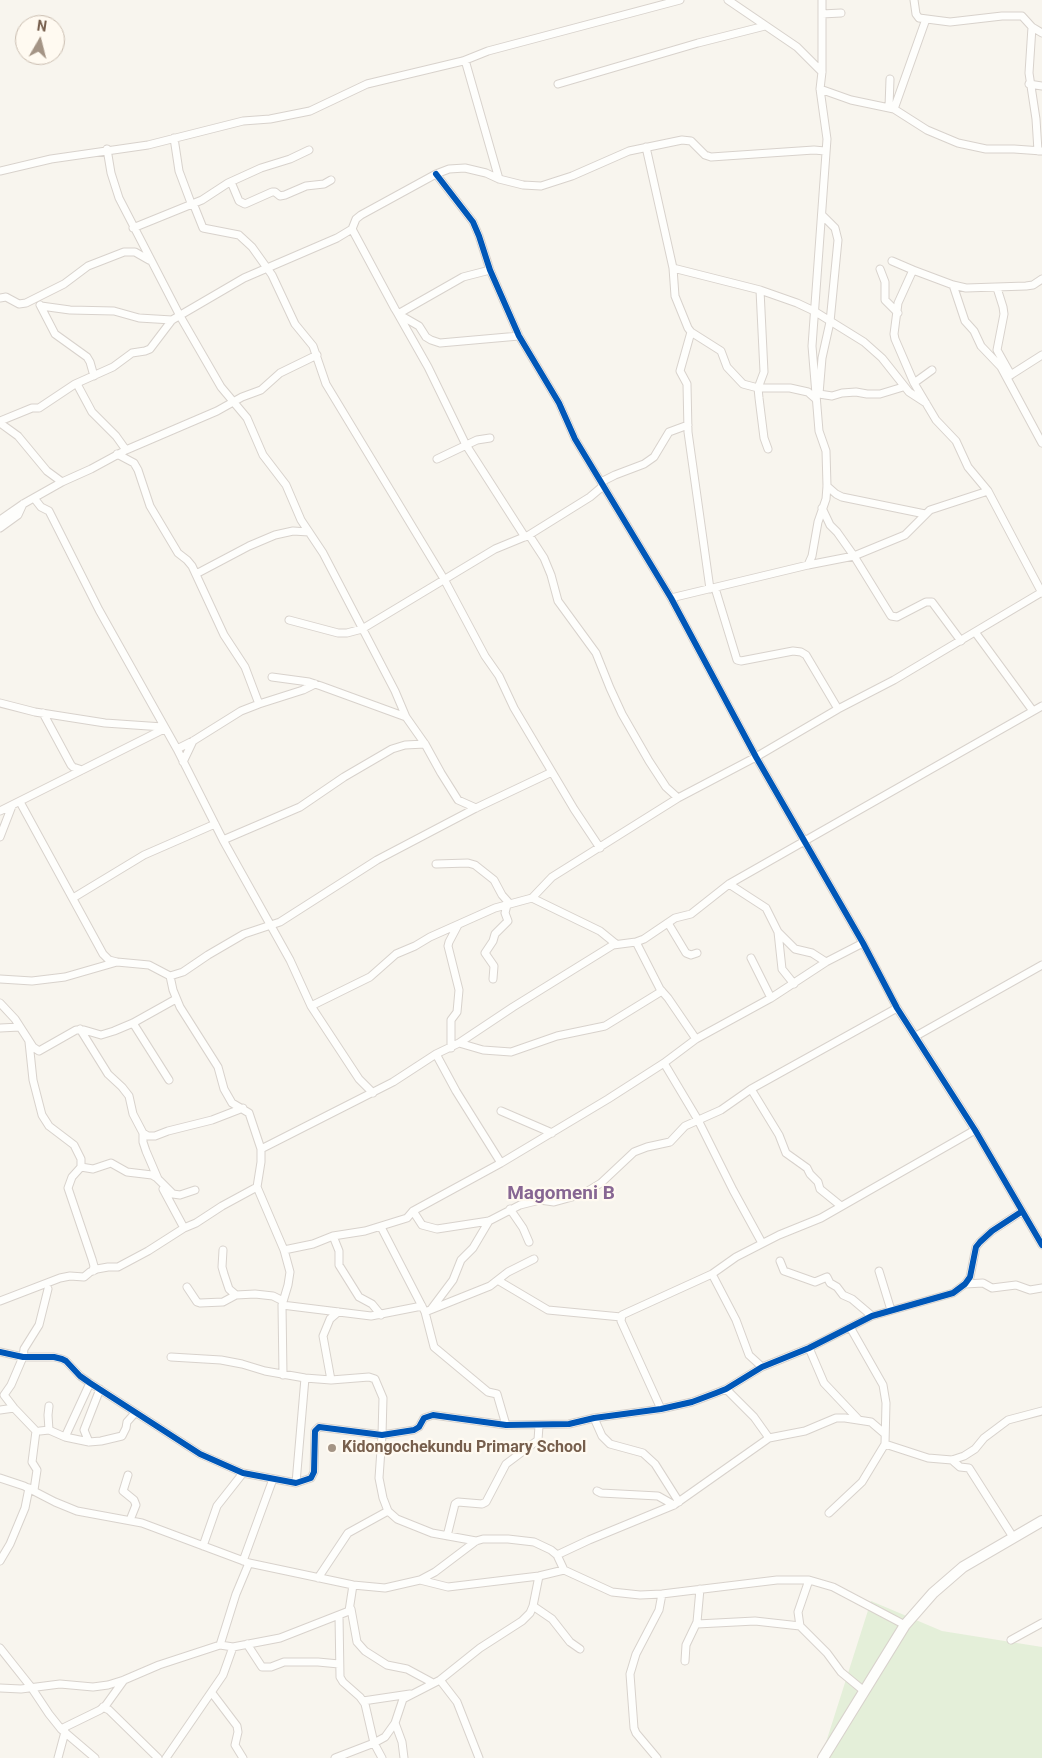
<!DOCTYPE html>
<html>
<head>
<meta charset="utf-8">
<style>
	body { margin:0 }
	#map { position:relative; width:1042px; height:1758px; overflow:hidden; background:#f8f5ee; font-family:Roboto,sans-serif }
	canvas { display:block }
	.north { position:absolute; left:15px; top:15px; width:50px; height:50px; box-sizing:border-box; background:#fffaf1; border:1px solid #c9bcaf; border-radius:50%; rotate:8deg; font-size:14px; font-weight:700; line-height:20px; text-align:center; color:#775f4d }
	.north::after { content:''; display:block; margin:auto; width:18px; height:22px; background:#a49485; clip-path:polygon(50% 0,100% 100%,50% 72%,0 100%) }
</style>
</head>
<body>
<div id="map">
<canvas width="1042" height="1758"></canvas>
<div class="north">N</div>
</div>
<script>
const ctx = document.querySelector('canvas').getContext('2d');
ctx.lineJoin = 'round';
function paint(path, color) { ctx.fillStyle = color; ctx.fill(path, 'evenodd'); }
const shape = rows => new Path2D(rows.map(r => 'M' + r).join(''));
function trace(path, color, width, dash) { ctx.strokeStyle = color; ctx.lineWidth = width; ctx.lineCap = dash ? 'butt' : 'round'; ctx.setLineDash(dash || []); ctx.stroke(path); }
function label(font, color, halo, rows, align = 'center') {
  ctx.font = font + ' Roboto,sans-serif'; ctx.lineWidth = 4.5; ctx.setLineDash([]); ctx.textBaseline = 'middle'; ctx.strokeStyle = halo; ctx.fillStyle = color; for (const [text, x, y, turn = 0] of rows) {
    ctx.save(); ctx.translate(x, y); ctx.rotate((+turn || 0) * Math.PI / 180); ctx.textAlign = isNaN(turn) ? turn : align; if (halo) ctx.strokeText(text, 0, 0); ctx.fillText(text, 0, 0); ctx.restore();
  }
}
const green = shape([
	[871,1601,942,1631,1042,1647,1042,1758,821,1758]
]);
const minor = shape([
	[728,0,797,47,822,72],
	[914,0,916,14,919,18,950,22,1002,16,1022,16,1032,27,1042,33],
	[822,14,841,13],
	[1032,27,1029,73,1036,119,1038,151],
	[465,60,499,179],
	[558,84,698,43,765,26],
	[1029,84,1042,86],
	[820,89,851,100,894,109,927,130,958,143,986,149,1014,149,1042,151],
	[889,107,890,79],
	[894,109,926,19],
	[174,138,179,171,191,203],
	[646,147,673,268,675,296,688,328,691,332,721,351,727,367,743,384,758,388,790,388,808,392,816,399],
	[107,149,111,173,119,198,180,316,221,387,247,418,263,455,286,485,301,520,323,553,395,691,406,717,425,744,441,773,458,800,476,808],
	[0,171,51,159,148,145,243,121,270,119,310,111,367,84,463,61,488,51,680,0],
	[436,174,473,222,479,236,490,270,519,336,559,403,575,439,671,598,756,757,863,943,897,1008,975,1130,1042,1245],
	[231,182,239,201,245,204,272,192,275,192,280,196,285,195,306,186,324,184,331,180],
	[193,203,203,228,239,235,252,247,272,275,295,324,313,346,326,384,444,579,485,656,499,676,514,708,574,809,600,848],
	[133,228,202,200,228,183,261,168,290,159,309,150],
	[352,229,395,309,398,314,419,326,426,337,431,340,440,343,519,336],
	[892,261,913,270],
	[673,268,760,290,797,303,814,311,864,342,882,358,909,392,926,403],
	[880,269,885,282,885,300,898,313],
	[490,270,463,277,398,314,428,367,466,445,525,537],
	[1042,279,1033,285,1026,286,966,288,953,285,913,270,898,303,894,334,895,339,914,383,936,420,956,441,968,467,988,491,1042,593],
	[953,285,965,321,974,331,981,346,1001,367,1042,443],
	[997,288,1003,307,1004,314,997,350,1011,375],
	[760,290,764,372,758,388,759,398,764,438,768,449],
	[0,298,6,297,19,304,26,303,64,284,88,266,124,252,135,252,149,260],
	[40,305,55,334,87,357,90,362,94,376],
	[41,306,70,310,114,311,139,318,172,320],
	[691,332,680,371,687,384,688,432,710,589],
	[1009,376,1042,355],
	[914,383,932,370],
	[77,384,92,412,116,436,126,450],
	[819,394,822,358,830,322,838,240,835,228,822,215],
	[819,394,832,396,842,393,856,392,867,394,880,394,903,387],
	[0,421,32,408,39,408,75,384,113,367,132,353,145,351,150,349,172,320,244,278,337,238,352,229,356,219,361,215,436,174,449,169,465,168,486,173,499,179,523,185,541,186,572,176,629,151,682,140,691,141,705,155,711,157,814,150,825,151],
	[0,423,18,436,47,471,62,482],
	[117,454,134,463,138,470,150,506,178,553,187,560,192,566,224,635,245,667,259,704],
	[437,459,477,440,490,438],
	[601,482,615,475,644,464,654,457,669,432,688,425],
	[827,486,836,494,842,497,925,514],
	[34,498,41,507,49,511,99,610,177,749,223,840,290,960,311,1006,359,1079,373,1093],
	[822,508,830,525,837,532,854,556,891,616,897,617,926,602,932,602,961,641],
	[0,520,23,504,62,482,91,469,126,450,217,411,242,397,261,390,280,373,317,355],
	[0,528,18,515,23,504],
	[529,535,544,558,551,575,558,601,596,653,610,688,622,714,649,761,666,787,678,798],
	[808,565,812,556,818,522,826,499,827,486,826,451,819,431,812,346,827,139,820,89,822,72,822,0],
	[196,574,249,546,275,535,293,531,309,532],
	[715,588,737,660,741,661,793,651,801,652,806,655,838,709],
	[671,598,808,565,854,556,905,535,930,510,988,491],
	[289,620,338,633,347,633,362,629,495,549,529,535,590,497,603,486],
	[975,632,1033,711],
	[272,677,309,682,321,686,406,717],
	[0,703,35,712,105,723,163,727],
	[43,713,71,765,73,767,82,770],
	[177,749,193,741,241,711,259,704,303,690,315,684],
	[183,762,193,741],
	[20,802,103,954,109,960,117,962,149,965,170,976,183,972,208,955,244,934,280,922,377,860,476,808,552,772],
	[0,811,164,729],
	[0,837,12,806],
	[223,840,300,807,344,777,392,749,405,745,425,744],
	[436,864,468,863,475,865,494,880,502,895,510,904],
	[729,884,766,908,778,932,795,949,812,953,826,962],
	[73,898,144,855,215,824],
	[532,898,600,931,616,944],
	[668,923,686,953,691,955,697,953],
	[778,932,782,969,794,984],
	[636,942,660,989,668,998,696,1039],
	[751,958,771,998],
	[170,976,173,990,180,1007,218,1067,224,1089,232,1103,249,1113,261,1149,261,1162,257,1187,284,1250,290,1272,288,1285,282,1305,283,1375],
	[0,979,32,981,65,977,117,962],
	[493,979,494,966,485,953,493,941,495,934,508,921,505,913,507,905],
	[0,1003,15,1019,33,1047,39,1051,76,1030,84,1030,101,1035,114,1031,133,1023,176,999],
	[311,1006,370,977,396,954,415,946,430,937,495,908,532,898,552,877,678,798,756,757,838,709,894,680,1042,592],
	[133,1023,169,1080],
	[0,1028,20,1027],
	[80,1029,108,1074,122,1087,129,1096,133,1114,143,1133,148,1136,155,1136,168,1131,212,1120,243,1108],
	[916,1036,1042,965],
	[29,1042,33,1080,42,1115,49,1126,74,1145,81,1159,81,1167,72,1177,68,1188,92,1259,94,1266,93,1271],
	[459,1043,483,1050,511,1052,557,1036,605,1026,662,991],
	[451,1048,451,1020,457,1012,459,990,448,946,449,942,458,925],
	[436,1054,456,1091,501,1163],
	[664,1063,698,1120,733,1190,762,1243],
	[751,1089,779,1135,786,1153,807,1168,810,1174,818,1182,820,1189,841,1206],
	[501,1111,552,1133],
	[143,1133,143,1142,146,1151,158,1179],
	[261,1149,393,1082,436,1054,459,1043,513,1007,613,945,636,942,644,939,675,918,691,914,729,884,1042,706],
	[81,1167,93,1169,111,1163,127,1172,152,1175,157,1178,173,1194,180,1195,195,1190],
	[163,1189,184,1228],
	[510,1209,523,1228,529,1242],
	[413,1211,422,1225,437,1229,489,1221,520,1205,540,1200,554,1202,583,1194,601,1183,634,1152,647,1147,670,1142,685,1126,721,1110,751,1089,897,1008],
	[381,1227,425,1312,434,1347,488,1392,497,1394,506,1425],
	[333,1236,339,1251,339,1265,359,1297,372,1304,381,1315],
	[223,1250,222,1267,224,1274,229,1289,236,1295],
	[284,1250,313,1244,333,1236,365,1231,407,1218,413,1211,501,1163,608,1099,664,1063,696,1039,771,998,826,962,863,943],
	[780,1261,784,1271,787,1272,815,1282,827,1277,830,1283,837,1287,843,1295,852,1299,872,1316],
	[879,1271,891,1310],
	[712,1274,736,1320,749,1355,762,1367],
	[499,1281,548,1310,621,1317],
	[965,1284,983,1283,992,1288,1016,1285,1030,1290,1042,1288],
	[187,1287,197,1302,200,1303,223,1302,236,1295,255,1294,273,1296,283,1301],
	[0,1301,60,1278,70,1276,84,1277,90,1272,97,1269,108,1267,118,1267,148,1251,184,1228,196,1223,222,1206,257,1187],
	[282,1305,371,1316,422,1306],
	[432,1308,453,1280,461,1260,473,1248,489,1221],
	[425,1312,490,1286,508,1272,534,1259],
	[809,1348,824,1383,858,1419],
	[0,1352,23,1357,54,1357,62,1359,66,1361,80,1376,90,1383,200,1454,243,1473,296,1483,311,1478,314,1472,315,1431,319,1427,382,1435,414,1430,419,1427,424,1418,433,1415,506,1425,569,1424,594,1418,661,1409,692,1402,716,1393,726,1389,762,1367,809,1348,872,1316,953,1293,965,1284,970,1277,976,1247,980,1242,992,1231,1021,1212],
	[171,1357,221,1360,242,1364,265,1371,305,1378,331,1380,369,1377,375,1379,383,1398,382,1435,379,1478,383,1498,388,1511,397,1519,432,1533,476,1541],
	[331,1380,323,1336,330,1319,338,1312],
	[726,1389,754,1417,769,1438],
	[49,1406,48,1415,49,1430],
	[661,1409,621,1321,622,1315,712,1274,736,1257,779,1235,821,1218,975,1130],
	[0,1410,14,1408],
	[594,1418,602,1436,610,1444,643,1453,655,1464,679,1502],
	[40,1431,49,1430,65,1437,89,1442,101,1441,122,1436,126,1428,127,1422,135,1413],
	[65,1437,90,1383],
	[89,1442,84,1430,100,1389],
	[885,1444,928,1458,952,1460,964,1456,975,1449,984,1438,1008,1420,1042,1411],
	[952,1460,960,1467,969,1468,1013,1537],
	[128,1475,123,1491,134,1500,136,1505,130,1520],
	[0,1478,24,1486,55,1502,77,1511,142,1523,249,1563,353,1585,385,1588,420,1580,435,1572,476,1541,483,1539,508,1539,534,1542,551,1550,557,1555,564,1570,612,1592,640,1595,662,1594,777,1580,809,1580,833,1587,905,1625],
	[296,1483,305,1378],
	[34,1490,37,1470,32,1462,36,1431,14,1408,4,1395,11,1385,23,1357,24,1349,39,1325,48,1289],
	[597,1491,601,1493,658,1496,674,1505],
	[829,1513,862,1482,885,1444,886,1403,883,1385,850,1327],
	[447,1536,455,1504,458,1502,482,1504,486,1502,506,1464,538,1440,539,1426],
	[203,1546,217,1506,243,1473],
	[557,1555,589,1540,674,1505,769,1438,805,1431,836,1418,845,1418,871,1422,885,1434],
	[0,1561,10,1544,25,1508,29,1488],
	[243,1561,273,1479],
	[318,1578,348,1533,388,1511],
	[420,1580,448,1587,539,1576,564,1570],
	[809,1580,798,1612,800,1626,827,1653,841,1672,864,1691],
	[533,1606,552,1619,570,1642,580,1649],
	[351,1609,357,1642,365,1651,387,1665,407,1669,433,1683],
	[339,1615,340,1677,343,1682,360,1697,365,1704,374,1743,382,1758],
	[697,1624,755,1621,800,1626],
	[1011,1640,1042,1623],
	[247,1644,262,1667,271,1667,284,1662,318,1662,339,1664],
	[220,1645,233,1647,280,1638,349,1611,353,1585],
	[0,1648,31,1687,49,1714,61,1729,95,1758],
	[685,1661,686,1645,697,1622,700,1589],
	[440,1680,457,1702,479,1758],
	[0,1688,21,1689,60,1684,93,1687,108,1685,124,1680,159,1665,220,1645,236,1594,249,1563],
	[212,1693,237,1726,238,1732,235,1745,243,1758],
	[363,1701,410,1694],
	[103,1707,109,1710,158,1758],
	[395,1723,402,1742,404,1758],
	[61,1729,100,1710,106,1705,124,1680],
	[58,1758,65,1732],
	[166,1758,223,1675,233,1647],
	[335,1758,374,1743,385,1737,395,1723,403,1699,440,1680,480,1648,522,1621,530,1613,533,1606,539,1576],
	[657,1758,636,1733,634,1728,630,1674,636,1654,659,1610,662,1594]
]);
const secondary = shape([
	[823,1758,905,1625,933,1593,963,1567,1042,1521]
]);
const cycleway = shape([
	[436,174,473,222,479,236,490,270,519,336,559,403,575,439,671,598,756,757,863,943,897,1008,975,1130,1042,1245],
	[0,1352,23,1357,54,1357,62,1359,66,1361,80,1376,90,1383,200,1454,243,1473,296,1483,311,1478,314,1472,315,1431,319,1427,382,1435,414,1430,419,1427,424,1418,433,1415,506,1425,569,1424,594,1418,661,1409,692,1402,716,1393,726,1389,762,1367,809,1348,872,1316,953,1293,965,1284,970,1277,976,1247,980,1242,992,1231,1021,1212]
]);
const markers = [
	[332,1448,5,"#a49485"]
];
const poiNames = [
	["Kidongochekundu Primary School",342,1448]
];
const quarterNames = [
	["Magomeni B",561,1194]
];
paint(green, '#e4efd9');
trace(minor, '#d8d2cc', 9);
trace(secondary, '#d8d2cc', 12);
trace(minor, '#fefefc', 7);
trace(secondary, '#fefefc', 10);
trace(cycleway, '#0057b8', 6);
for (const [x, y, r, color] of markers) { const dot = new Path2D(); dot.arc(x, y, r, 0, 2 * Math.PI); ctx.fillStyle = color; ctx.fill(dot); trace(dot, '#fffaf1', 2); }
label('bold 16px', '#775f4d', '#fffaf1', poiNames, 'left');
label('bold 19px', '#876693', '#fffaf1', quarterNames);
</script>
</body>
</html>
